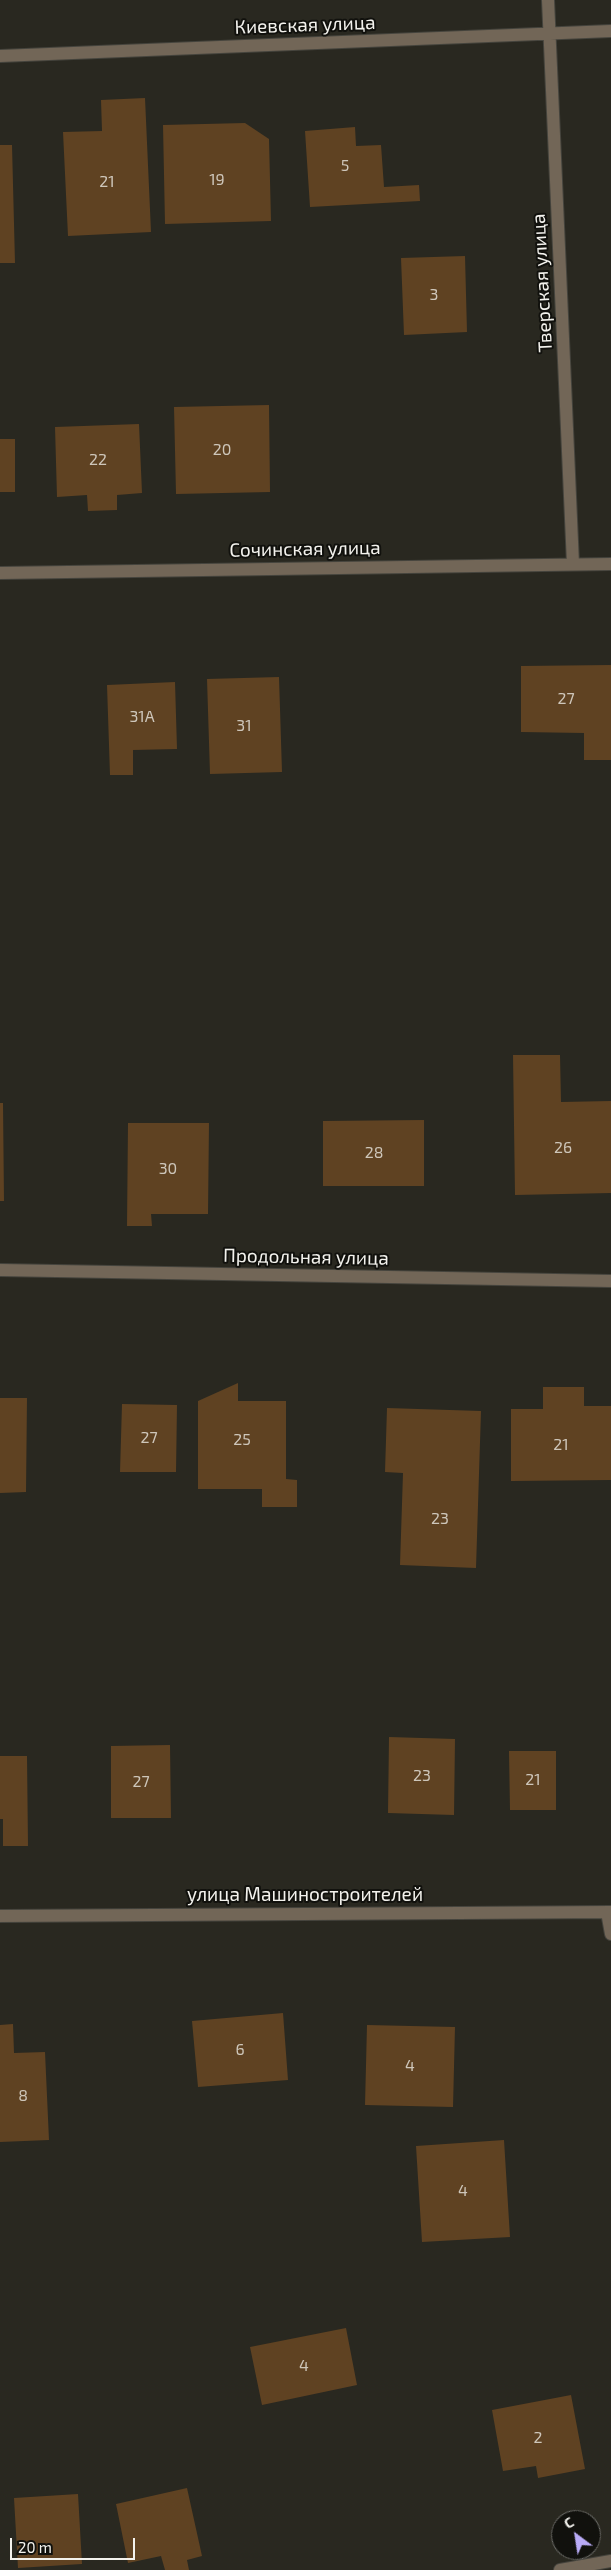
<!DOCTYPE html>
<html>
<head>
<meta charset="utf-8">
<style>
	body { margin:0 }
	#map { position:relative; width:611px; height:2570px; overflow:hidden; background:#292820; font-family:"Exo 2",sans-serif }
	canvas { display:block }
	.north { position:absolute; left:551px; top:2510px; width:50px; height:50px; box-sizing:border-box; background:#11110d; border:1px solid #6b6b67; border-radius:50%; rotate:329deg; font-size:14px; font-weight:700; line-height:20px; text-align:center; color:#f3f2ed }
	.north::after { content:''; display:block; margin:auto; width:18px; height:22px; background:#b9abf7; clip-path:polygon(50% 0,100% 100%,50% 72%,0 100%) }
	.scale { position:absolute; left:10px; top:2538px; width:125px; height:22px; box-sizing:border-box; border:2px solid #f3f2ed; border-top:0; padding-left:6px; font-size:15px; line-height:18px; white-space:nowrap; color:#f3f2ed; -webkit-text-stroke:4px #11110d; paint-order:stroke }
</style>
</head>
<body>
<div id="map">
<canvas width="611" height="2570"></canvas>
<div class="north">С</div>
<div class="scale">20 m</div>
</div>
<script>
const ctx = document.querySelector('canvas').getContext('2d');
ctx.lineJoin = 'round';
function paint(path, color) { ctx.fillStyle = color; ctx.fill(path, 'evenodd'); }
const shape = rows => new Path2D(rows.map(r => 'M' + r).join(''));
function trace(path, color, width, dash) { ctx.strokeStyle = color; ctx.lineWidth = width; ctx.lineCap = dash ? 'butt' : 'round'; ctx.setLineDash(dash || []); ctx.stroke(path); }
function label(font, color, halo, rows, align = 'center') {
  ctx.font = font + ' "Exo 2",sans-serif'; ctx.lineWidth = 4; ctx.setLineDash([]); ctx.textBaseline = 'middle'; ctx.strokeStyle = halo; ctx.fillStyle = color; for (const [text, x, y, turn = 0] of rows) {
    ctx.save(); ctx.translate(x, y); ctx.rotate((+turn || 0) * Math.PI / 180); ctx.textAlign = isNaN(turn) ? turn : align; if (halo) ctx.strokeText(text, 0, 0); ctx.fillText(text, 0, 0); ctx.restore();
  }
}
const building = shape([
	[145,98,151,232,68,236,63,132,102,131,101,100],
	[245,123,269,139,271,221,165,224,163,125],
	[355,127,356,146,381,145,384,187,419,185,420,201,310,207,305,131],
	[0,145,12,145,15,263,0,263],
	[465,256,467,332,404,335,401,258],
	[269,405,270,492,176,494,174,407],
	[139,424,142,493,117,495,117,510,88,511,87,495,57,497,55,427],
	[0,439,15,439,15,492,0,492],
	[611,665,611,760,584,760,584,733,521,732,521,666],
	[279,677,282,772,210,774,207,679],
	[175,682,177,749,133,750,133,775,110,775,107,685],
	[513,1055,560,1055,561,1102,611,1101,611,1193,515,1195],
	[0,1103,3,1103,4,1201,0,1201],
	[424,1120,424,1186,323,1186,323,1121],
	[128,1123,209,1123,208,1214,151,1214,152,1226,127,1226],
	[238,1383,238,1401,286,1401,286,1479,297,1480,297,1507,262,1507,262,1489,198,1489,198,1401],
	[543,1387,584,1387,584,1406,611,1406,611,1480,511,1481,511,1409,543,1409],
	[0,1398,27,1398,26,1492,0,1493],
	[122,1404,177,1405,176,1472,120,1472],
	[387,1408,481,1411,476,1568,400,1565,403,1473,385,1472],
	[389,1737,455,1739,454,1815,388,1813],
	[170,1745,171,1818,111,1818,111,1746],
	[509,1751,556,1751,556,1810,510,1810],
	[0,1756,27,1756,28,1846,3,1846,3,1819,0,1819],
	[283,2013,288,2080,198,2087,192,2021],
	[13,2024,14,2053,45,2052,49,2140,0,2142,0,2025],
	[367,2025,455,2027,453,2107,365,2105],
	[504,2140,510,2237,422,2242,416,2146],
	[346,2328,357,2385,262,2405,250,2347],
	[571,2395,585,2469,538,2478,536,2466,503,2471,492,2410],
	[187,2488,202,2556,187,2560,189,2570,165,2570,161,2556,128,2563,116,2504],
	[78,2494,82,2564,18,2568,14,2498]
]);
const minor = shape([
	[548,0,573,564],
	[0,56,611,31],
	[0,573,611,564],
	[0,1270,611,1281],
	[607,1912,611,1934],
	[0,1916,611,1912],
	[560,2570,611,2561]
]);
const numberNames = [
	["5",345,166],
	["19",217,180],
	["21",107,182],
	["3",434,295],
	["20",222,450],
	["22",98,460],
	["27",566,699],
	["31А",142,717],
	["31",244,726],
	["26",563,1148],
	["28",374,1153],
	["30",168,1169],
	["27",149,1438],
	["25",242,1440],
	["21",561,1445],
	["23",440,1519],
	["23",422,1776],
	["21",533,1780],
	["27",141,1782],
	["6",240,2050],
	["4",410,2066],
	["8",23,2096],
	["4",463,2191],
	["4",304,2366],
	["2",538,2438]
];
const streetNames = [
	["Киевская улица",305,25,-2],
	["Тверская улица",542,283,-93],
	["Сочинская улица",305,549,-1],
	["Продольная улица",306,1257,1],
	["улица Машиностроителей",305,1895]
];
paint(building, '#5f4222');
trace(minor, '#45443d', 14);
trace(minor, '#726657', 12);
label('16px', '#cec6ba', null, numberNames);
label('19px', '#f3f2ed', '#11110d', streetNames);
</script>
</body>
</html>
